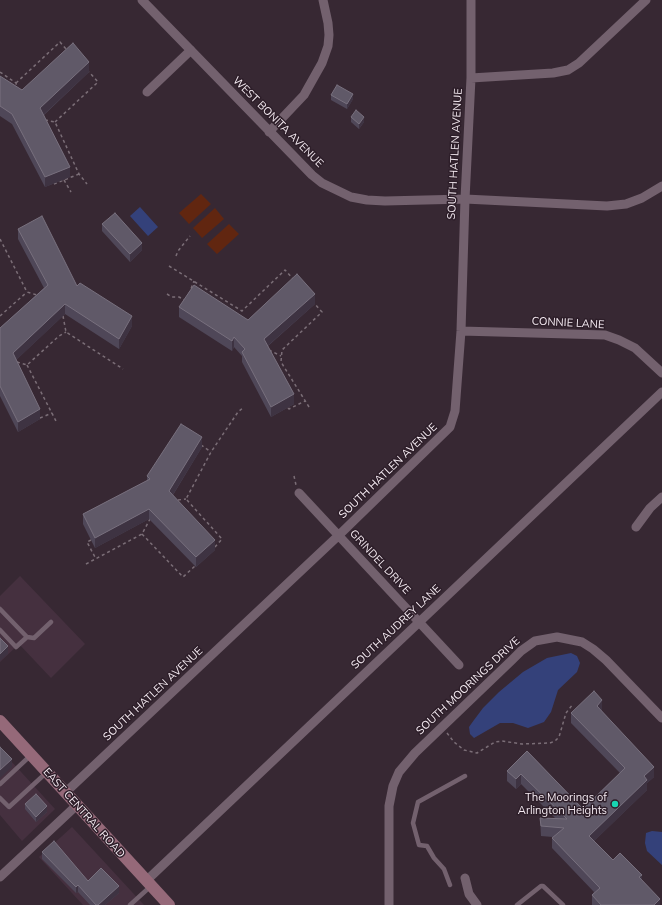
<!DOCTYPE html>
<html>
<head>
<meta charset="utf-8">
<style>
	body { margin:0 }
	canvas { display:block; background:#372833 }
</style>
</head>
<body>
<canvas width="662" height="905"></canvas>
<script>
const ctx = document.querySelector('canvas').getContext('2d');
ctx.lineJoin = 'round';
function paint(path, color) { ctx.fillStyle = color; ctx.fill(path, 'evenodd'); }
const shape = rows => new Path2D(rows.map(r => 'M' + r).join(''));
function trace(path, color, width, dash) { ctx.strokeStyle = color; ctx.lineWidth = width; ctx.lineCap = dash ? 'butt' : 'round'; ctx.setLineDash(dash || []); ctx.stroke(path); }
function label(font, color, halo, rows, align = 'center') {
  ctx.font = font + ' Mulish,sans-serif'; ctx.lineWidth = 3; ctx.setLineDash([]); ctx.textBaseline = 'middle'; ctx.strokeStyle = halo; ctx.fillStyle = color; for (const [text, x, y, turn = 0] of rows) {
    ctx.save(); ctx.translate(x, y); ctx.rotate((+turn || 0) * Math.PI / 180); ctx.textAlign = isNaN(turn) ? turn : align; if (halo) ctx.strokeText(text, 0, 0); ctx.fillText(text, 0, 0); ctx.restore();
  }
}
const built = shape([
	[20,576,85,644,51,678,19,644,0,662,0,596],
	[0,749,55,809,22,841,0,815],
	[72,827,144,905,83,905,39,857]
]);
const green = shape([
	[201,194,211,204,189,224,179,213],
	[215,208,224,219,202,238,193,228],
	[229,224,239,234,217,254,207,244]
]);
const water = shape([
	[140,207,158,227,148,236,130,216],
	[571,653,577,656,580,663,577,672,558,690,551,712,544,722,528,728,513,723,500,723,474,738,470,734,469,727,474,720,483,708,499,692,523,672,547,658],
	[652,831,662,832,662,865,647,851,645,843,646,833]
]);
const path = shape([
	[0,72,16,83,17,88],
	[16,83,60,42,67,50],
	[45,120,55,122,79,174,87,184],
	[55,122,98,82,89,72],
	[64,180,71,192],
	[54,184,79,174],
	[0,239,27,292,37,295],
	[176,256,178,251,190,236],
	[169,266,242,311,285,270,293,279],
	[167,294,172,297,179,297,185,300,186,299],
	[189,294,194,281],
	[0,316,27,292],
	[63,316,66,332,123,369],
	[269,350,281,356],
	[17,362,27,365,59,336,66,332],
	[27,365,57,423],
	[309,407,281,362,282,350,322,312,315,304],
	[288,408,289,409,305,401],
	[40,418,52,413],
	[201,445,211,452],
	[294,476,296,485],
	[178,500,186,499],
	[142,534,183,577,195,566],
	[91,540,87,542,96,559],
	[215,547,222,539,186,499,211,452,238,412,244,407],
	[86,564,142,534,150,519],
	[447,733,454,742,464,750,477,753,495,742,502,741,522,744,550,743,555,741,559,737,566,713,573,704]
]);
const service = shape([
	[0,609,27,637,16,647,0,630],
	[27,637,34,638,51,622],
	[0,784,30,756],
	[0,798,9,807,46,773],
	[450,885,444,869,434,858,427,846,419,845,413,823,418,802,465,776],
	[130,905,151,886],
	[517,905,541,886,543,886,563,905]
]);
const minor = shape([
	[142,0,312,175,322,183,351,197,367,200,385,201,465,199,607,206,626,204,642,198,662,186],
	[471,78,553,73,568,70,579,63,646,0],
	[147,92,191,50],
	[269,132,304,95,322,63,328,46,329,35,328,23,323,0],
	[461,331,605,335,619,340,635,348,662,373],
	[299,493,459,665],
	[636,527,650,508,662,497],
	[66,792,338,536,450,427,455,411,461,331,465,199,471,78,471,0],
	[0,877,77,805],
	[465,878,469,894,477,905],
	[146,881,662,392],
	[389,905,389,806,393,786,399,772,415,753,512,660,521,651,535,641,557,637,582,642,593,649,606,660,662,718]
]);
const secondary = shape([
	[0,721,169,905]
]);
const wall = shape([
	[89,72,44,115,70,177,45,187,12,124,0,116,0,76,22,90],
	[331,95,353,99,347,109,331,100],
	[351,117,364,122,359,129,351,122],
	[102,224,142,250,130,262,102,231],
	[18,229,77,286,132,326,119,349,65,314,16,360,40,419,18,432,0,396,0,328,44,288,18,239],
	[315,304,268,346,294,404,271,417,242,362,242,356,234,347,232,351,179,317,179,307,248,320],
	[202,447,173,495,215,550,196,567,149,519,95,548,83,524,83,514,147,481,147,476],
	[602,710,601,711,654,777,647,783,647,790,594,841,613,860,642,880,660,905,592,905,592,895,594,892,552,848,552,838,553,837,541,836,540,818,556,819,521,784,516,789,507,781,507,771,527,751,583,809,620,773,571,723,571,713],
	[25,804,47,812,36,822,25,809],
	[42,852,88,881,119,893,105,905,90,905,78,892,76,893,42,859]
]);
const shadedWall = shape([
	[89,62,89,72,40,118,40,108],
	[353,94,353,99,347,109,347,104],
	[364,117,364,122,359,129,359,124],
	[70,167,70,177,45,187,45,177],
	[142,243,142,250,130,262,130,254],
	[315,294,315,304,264,349,264,339],
	[65,304,65,314,13,363,13,353],
	[132,316,132,326,119,349,119,339],
	[234,337,234,347,232,351,232,341],
	[294,394,294,404,271,417,271,407],
	[40,409,40,419,18,432,18,422],
	[202,437,202,447,169,501,169,491],
	[149,509,149,519,95,548,95,538],
	[215,540,215,550,196,567,196,557],
	[8,646,8,654,0,661,0,654],
	[602,700,602,710,597,716,597,706],
	[12,759,12,767,0,778,0,770],
	[654,767,654,777,647,783,647,790,589,846,589,836,644,776],
	[521,774,521,784,516,789,516,779],
	[47,806,47,812,36,822,36,817],
	[642,875,642,885,639,877],
	[78,885,78,892,76,893,76,887],
	[119,886,119,893,105,905,98,905],
	[660,899,660,905,654,905]
]);
const building = shape([
	[73,43,89,62,40,108,70,167,45,177,12,114,0,106,0,76,22,90,73,43],
	[337,85,353,94,347,104,331,95,337,85],
	[356,110,364,117,359,124,351,117,356,110],
	[115,213,142,243,130,254,102,224,115,213],
	[42,216,77,286,80,283,132,316,119,339,65,304,13,353,40,409,18,422,0,386,0,328,48,285,18,229,42,216],
	[297,274,315,294,264,339,294,394,271,407,242,352,245,349,234,337,232,341,179,307,194,285,248,320,297,274],
	[181,424,202,437,169,491,215,540,196,557,149,509,95,538,83,514,150,479,147,476,181,424],
	[0,638,8,646,0,654,0,638],
	[594,691,602,700,597,706,654,767,644,776,647,780,589,836,613,860,620,853,642,875,639,877,660,899,654,905,601,905,592,895,600,888,552,838,564,828,541,826,540,818,567,819,521,774,516,779,507,771,527,751,583,809,625,768,571,713,594,691],
	[0,747,12,759,0,770,0,747],
	[36,794,47,806,36,817,25,804,36,794],
	[54,841,88,881,101,868,119,886,98,905,96,905,78,885,76,887,42,852,54,841]
]);
const markers = [
	[615,804,4,"#17d5b2"]
];
const streetNames = [
	["WEST BONITA AVENUE",278,122,45],
	["SOUTH HATLEN AVENUE",455,154,-87],
	["CONNIE LANE",568,323,3],
	["SOUTH HATLEN AVENUE",388,471,-44],
	["GRINDEL DRIVE",380,562,47],
	["SOUTH AUDREY LANE",396,627,-43],
	["SOUTH MOORINGS DRIVE",468,686,-43],
	["SOUTH HATLEN AVENUE",153,694,-43],
	["EAST CENTRAL ROAD",84,813,48]
];
const poiNames = [
	["The Moorings of",607,798],
	["Arlington Heights",607,811]
];
paint(built, '#45303f');
paint(green, '#612610');
paint(water, '#34417a');
trace(path, '#7b6e77', 1.5, [3, 3]);
trace(service, '#73616e', 4.5);
trace(minor, '#73616e', 9);
trace(secondary, '#956979', 12);
paint(wall, '#4f4758');
paint(shadedWall, '#3e3342');
paint(building, '#605968');
trace(building, '#78707e', 1);
for (const [x, y, r, color] of markers) { const dot = new Path2D(); dot.arc(x, y, r, 0, 2 * Math.PI); ctx.fillStyle = color; ctx.fill(dot); trace(dot, '#2d1e29', 1.5); }
label('11px', '#f5ebf2', '#2d1e29', streetNames);
label('11px', '#f5ebf2', '#2d1e29', poiNames, 'right');
</script>
</body>
</html>
